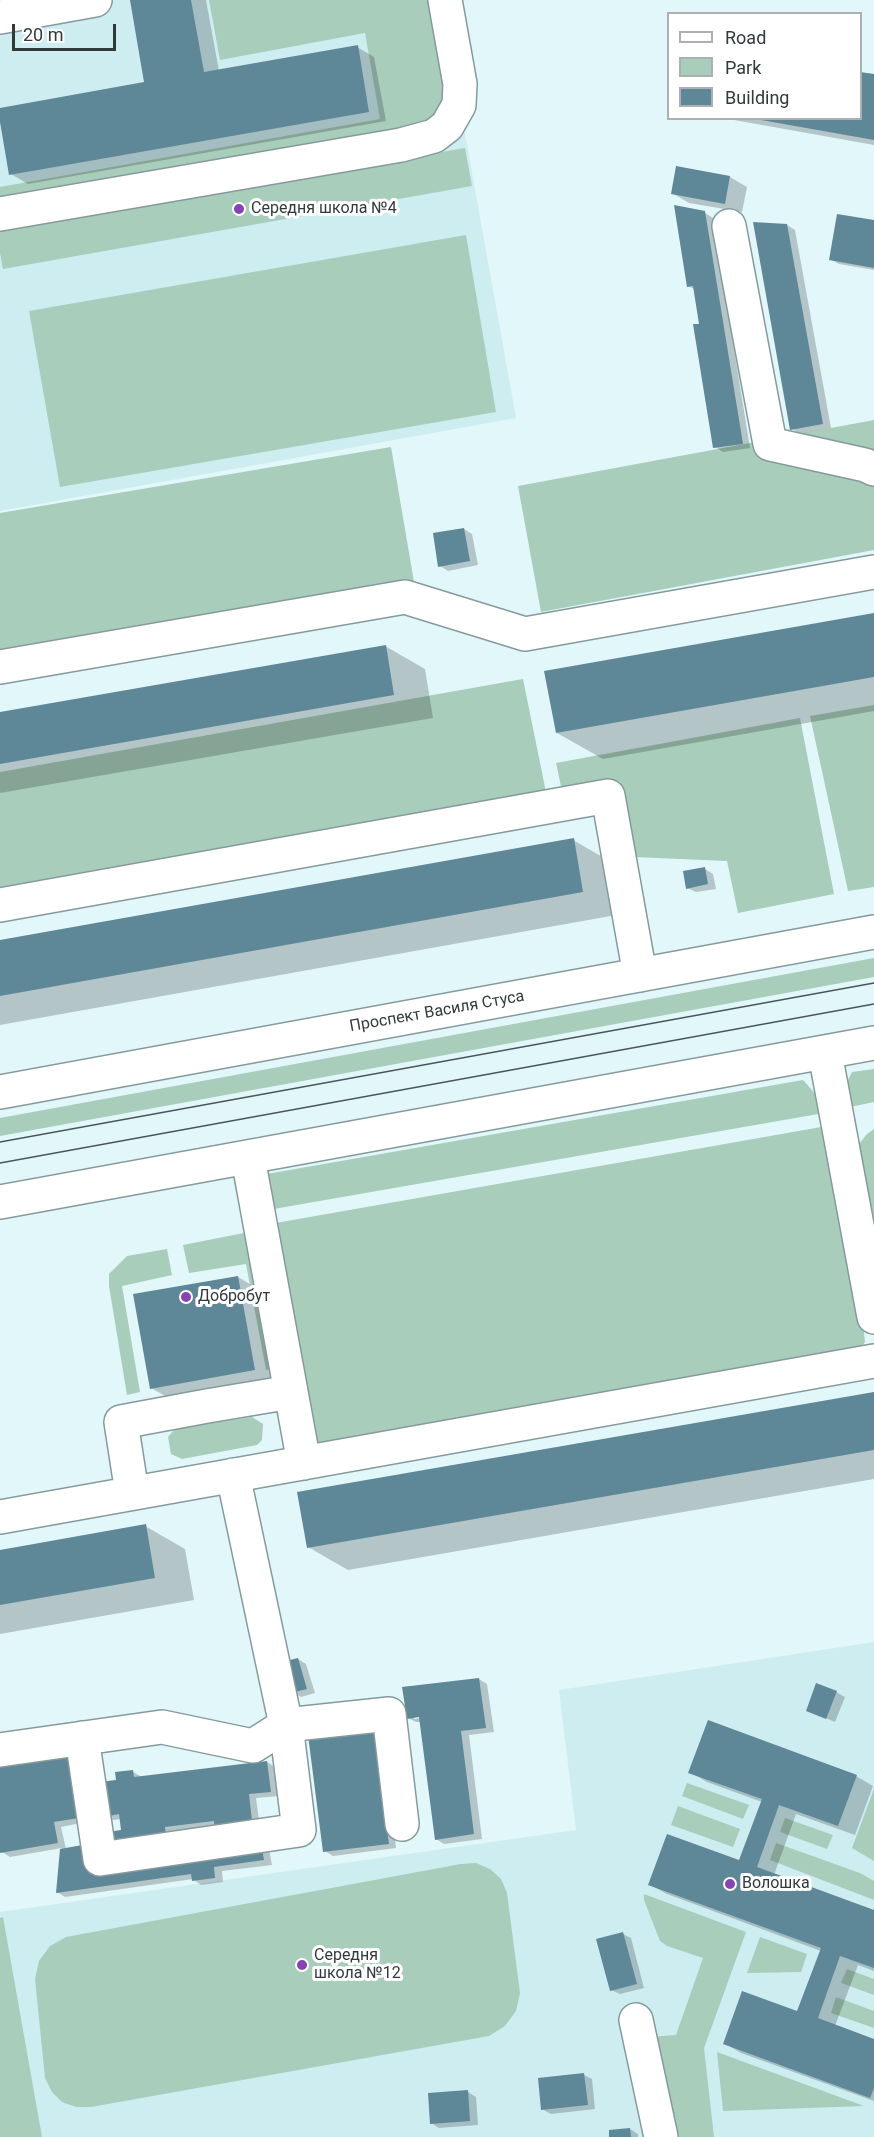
<!DOCTYPE html>
<html>
<head>
<meta charset="utf-8">
<style>
	body { margin:0 }
	#map { position:relative; width:874px; height:2137px; overflow:hidden; background:#e1f7f9; font-family:Roboto,sans-serif }
	canvas { display:block }
	.legend { position:absolute; left:667px; top:12px; width:195px; height:108px; box-sizing:border-box; background:#fff; border:2px solid #adb0b1; margin:0; padding:8px 10px; list-style:none; font-size:18px; color:#313a3b }
	.legend li { display:flex; align-items:center; gap:12px; height:30px }
	.legend b { width:30px; border:2px solid #adb0b1 }
	.scale { position:absolute; left:12px; top:24px; width:104px; height:27px; box-sizing:border-box; border:3px solid #313a3b; border-top:0; padding-left:8px; font-size:18px; line-height:21px; white-space:nowrap; color:#313a3b; -webkit-text-stroke:4px #fff; paint-order:stroke }
</style>
</head>
<body>
<div id="map">
<canvas width="874" height="2137"></canvas>
<ul class="legend">
<li><b style="height:8px;background:#fff"></b>Road</li>
<li><b style="height:16px;background:#a8cdbb"></b>Park</li>
<li><b style="height:16px;background:#5e8798"></b>Building</li>
</ul>
<div class="scale">20 m</div>
</div>
<script>
const ctx = document.querySelector('canvas').getContext('2d');
ctx.lineJoin = 'round';
function paint(path, color) { ctx.fillStyle = color; ctx.fill(path, 'evenodd'); }
const shape = rows => new Path2D(rows.map(r => 'M' + r).join(''));
function trace(path, color, width, dash) { ctx.strokeStyle = color; ctx.lineWidth = width; ctx.lineCap = dash ? 'butt' : 'round'; ctx.setLineDash(dash || []); ctx.stroke(path); }
function label(font, color, halo, rows, align = 'center') {
  ctx.font = font + ' Roboto,sans-serif'; ctx.lineWidth = 6; ctx.setLineDash([]); ctx.textBaseline = 'middle'; ctx.strokeStyle = halo; ctx.fillStyle = color; for (const [text, x, y, turn = 0] of rows) {
    ctx.save(); ctx.translate(x, y); ctx.rotate((+turn || 0) * Math.PI / 180); ctx.textAlign = isNaN(turn) ? turn : align; if (halo) ctx.strokeText(text, 0, 0); ctx.fillText(text, 0, 0); ctx.restore();
  }
}
const built = shape([
	[0,0,441,0,516,418,0,511],
	[874,1642,874,2137,0,2137,0,1912,576,1830,559,1690]
]);
const green = shape([
	[209,0,434,0,449,102,429,128,0,204,0,187,380,119,365,33,220,60],
	[465,148,472,186,3,269,0,253,0,230],
	[466,235,496,412,60,487,29,311],
	[874,420,874,550,541,612,518,486],
	[391,447,414,582,0,652,0,513],
	[523,679,548,802,0,896,0,772],
	[874,705,874,887,848,891,810,716],
	[800,718,834,894,738,913,727,861,633,857,620,782,562,791,556,763],
	[874,958,874,977,0,1136,0,1118],
	[874,1069,874,1102,845,1108,847,1082,852,1072],
	[803,1080,819,1098,824,1113,268,1210,261,1175],
	[827,1126,860,1298,865,1342,860,1349,324,1452,312,1442,270,1224],
	[874,1129,874,1258,855,1149,867,1134],
	[254,1231,278,1368,266,1370,246,1264,189,1273,183,1245],
	[167,1249,172,1275,122,1286,140,1392,127,1395,109,1286,109,1274,127,1256],
	[252,1417,263,1424,262,1440,257,1445,182,1459,171,1454,168,1437,173,1431,185,1427],
	[687,1783,749,1805,743,1819,682,1796],
	[874,1789,874,1861,852,1848],
	[678,1806,740,1829,733,1847,671,1825],
	[785,1818,833,1835,827,1849,780,1832],
	[776,1843,860,1873,874,1881,874,1900,770,1860],
	[476,1863,490,1869,501,1879,507,1893,520,1993,516,2011,505,2026,489,2036,91,2107,76,2107,62,2102,52,2092,45,2078,35,1979,39,1961,50,1946,66,1937,461,1864],
	[644,1894,746,1932,704,2048,714,2137,670,2137,649,2037,676,2035,703,1958,667,1946,660,1941,644,1900],
	[3,1917,42,2137,0,2137,0,1918],
	[760,1937,807,1954,801,1972,747,1973],
	[847,1969,874,1979,874,1995,841,1983],
	[836,1997,874,2011,874,2028,831,2013],
	[717,2052,864,2106,723,2111]
]);
const shadow = shape([
	[131,0,206,0,219,71,357,47,374,57,386,121,28,184,11,174,0,109,146,83],
	[874,76,874,145,723,118,860,118],
	[730,177,747,187,742,212,689,203,672,193],
	[705,213,713,218,750,448,723,452,715,447,701,325,694,289,688,286],
	[874,222,874,270,839,264,830,259],
	[787,225,795,230,831,428,800,434,792,429],
	[464,529,472,534,478,565,448,571,440,566],
	[874,614,874,711,603,759,557,733],
	[385,646,425,669,433,718,0,793,0,713],
	[573,840,613,863,622,914,0,1025,0,942],
	[705,869,713,874,716,889,696,892,687,888],
	[238,1277,283,1304,300,1396,197,1414,151,1388],
	[874,1393,874,1479,348,1570,308,1547],
	[145,1526,185,1549,194,1600,0,1634,0,1551],
	[298,1659,306,1664,315,1693,301,1697,293,1692],
	[479,1679,487,1684,494,1732,469,1735,482,1839,444,1844,436,1839,421,1722,416,1722,408,1718],
	[414,1716,426,1717,414,1719],
	[836,1692,845,1697,835,1722,807,1710],
	[373,1728,381,1732,396,1848,333,1856,325,1851],
	[67,1755,75,1760,86,1822,61,1827,66,1849,269,1849,272,1865,222,1871,223,1882,201,1885,193,1879,65,1897,57,1892,62,1848,10,1857,2,1852,0,1767],
	[267,1762,275,1767,279,1796,256,1798,261,1835,216,1826,172,1831,175,1848,123,1832,121,1819,113,1820,105,1816,118,1782,133,1772,142,1777],
	[690,1772,856,1776,873,1786,855,1835,796,1814,774,1875,874,1912,874,1971,858,1965,835,2026,874,2041,874,2101,741,2053,724,2043,798,2013,821,1951,667,1894,650,1885,740,1862,762,1802,707,1782],
	[623,1934,631,1938,644,1988,620,1994,611,1990],
	[584,2075,592,2079,595,2109,551,2114,542,2109],
	[468,2092,476,2097,478,2125,439,2128,431,2123],
	[630,2129,638,2134,638,2137,611,2137]
]);
const building = shape([
	[130,0,191,0,204,72,358,45,369,112,9,175,0,122,0,108,144,82],
	[860,72,874,74,874,140,761,120,860,118],
	[676,166,730,176,725,204,671,194],
	[674,205,705,211,743,444,713,448,693,324,699,324,693,286,687,287],
	[837,214,874,220,874,268,829,260],
	[753,222,787,224,823,424,790,430],
	[464,528,470,561,438,567,433,533],
	[874,613,874,677,556,733,544,671],
	[386,645,394,695,0,764,0,712],
	[574,838,583,892,0,996,0,940],
	[705,867,708,884,686,889,683,871],
	[238,1276,255,1370,150,1389,133,1294],
	[874,1392,874,1450,307,1548,297,1492],
	[146,1524,155,1578,0,1605,0,1550],
	[298,1658,307,1689,291,1693,282,1662],
	[479,1678,486,1728,461,1731,474,1834,435,1840,419,1717,407,1719,402,1687],
	[816,1683,837,1691,826,1719,806,1711],
	[708,1720,857,1775,838,1826,779,1805,757,1867,874,1910,874,1968,840,1956,818,2018,874,2039,874,2088,870,2098,723,2044,742,1991,797,2011,821,1948,648,1885,667,1834,739,1860,762,1799,688,1773],
	[373,1726,389,1844,323,1852,308,1735],
	[67,1753,79,1818,54,1822,58,1843,0,1853,0,1765],
	[267,1761,271,1792,249,1794,253,1830,215,1835,214,1821,165,1827,167,1844,109,1851,107,1832,121,1830,119,1814,104,1817,99,1782,116,1780,115,1772,133,1770,134,1777],
	[261,1843,264,1860,214,1867,215,1878,192,1881,191,1874,56,1893,60,1849,88,1844,87,1871,126,1866],
	[623,1932,637,1984,610,1991,596,1939],
	[584,2073,588,2105,541,2110,538,2078],
	[468,2090,470,2121,430,2124,428,2093],
	[630,2128,631,2137,609,2137,609,2130]
]);
const minor = shape([
	[0,17,95,0],
	[0,214,401,145,434,136,447,126,459,105,460,84,445,0],
	[729,226,770,444,865,465,874,469],
	[0,667,405,597,525,634,874,572],
	[0,905,608,796,640,975],
	[825,1053,874,1317],
	[0,1092,874,932],
	[248,1158,291,1392],
	[0,1202,874,1043],
	[132,1493,121,1422,207,1406,291,1392,304,1463],
	[0,1517,874,1361],
	[82,1738,100,1859,299,1830,286,1725,233,1475],
	[0,1750,162,1727,253,1746,286,1725,389,1714,402,1824],
	[636,2020,661,2137]
]);
const tram = shape([
	[0,1142,874,983],
	[0,1163,874,1004]
]);
const markers = [
	[239,209,6,"#8742b6"],
	[186,1297,6,"#8742b6"],
	[730,1884,6,"#8742b6"],
	[302,1965,6,"#8742b6"]
];
const poiNames = [
	["Середня школа №4",251,209],
	["Добробут",198,1297],
	["Волошка",742,1884],
	["Середня",314,1956],
	["школа №12",314,1974]
];
const streetNames = [
	["Проспект Василя Стуса",437,1012,-10]
];
paint(built, '#ceedf1');
paint(green, '#a8cdbb');
paint(shadow, '#0003');
paint(building, '#5e8798');
trace(minor, '#869a9c', 36);
trace(minor, '#fff', 33);
trace(tram, '#4a5556', 1.5);
for (const [x, y, r, color] of markers) { const dot = new Path2D(); dot.arc(x, y, r, 0, 2 * Math.PI); ctx.fillStyle = color; ctx.fill(dot); trace(dot, '#fff', 2); }
label('16px', '#313a3b', '#fff', poiNames, 'left');
label('16px', '#313a3b', '#fff', streetNames);
</script>
</body>
</html>
